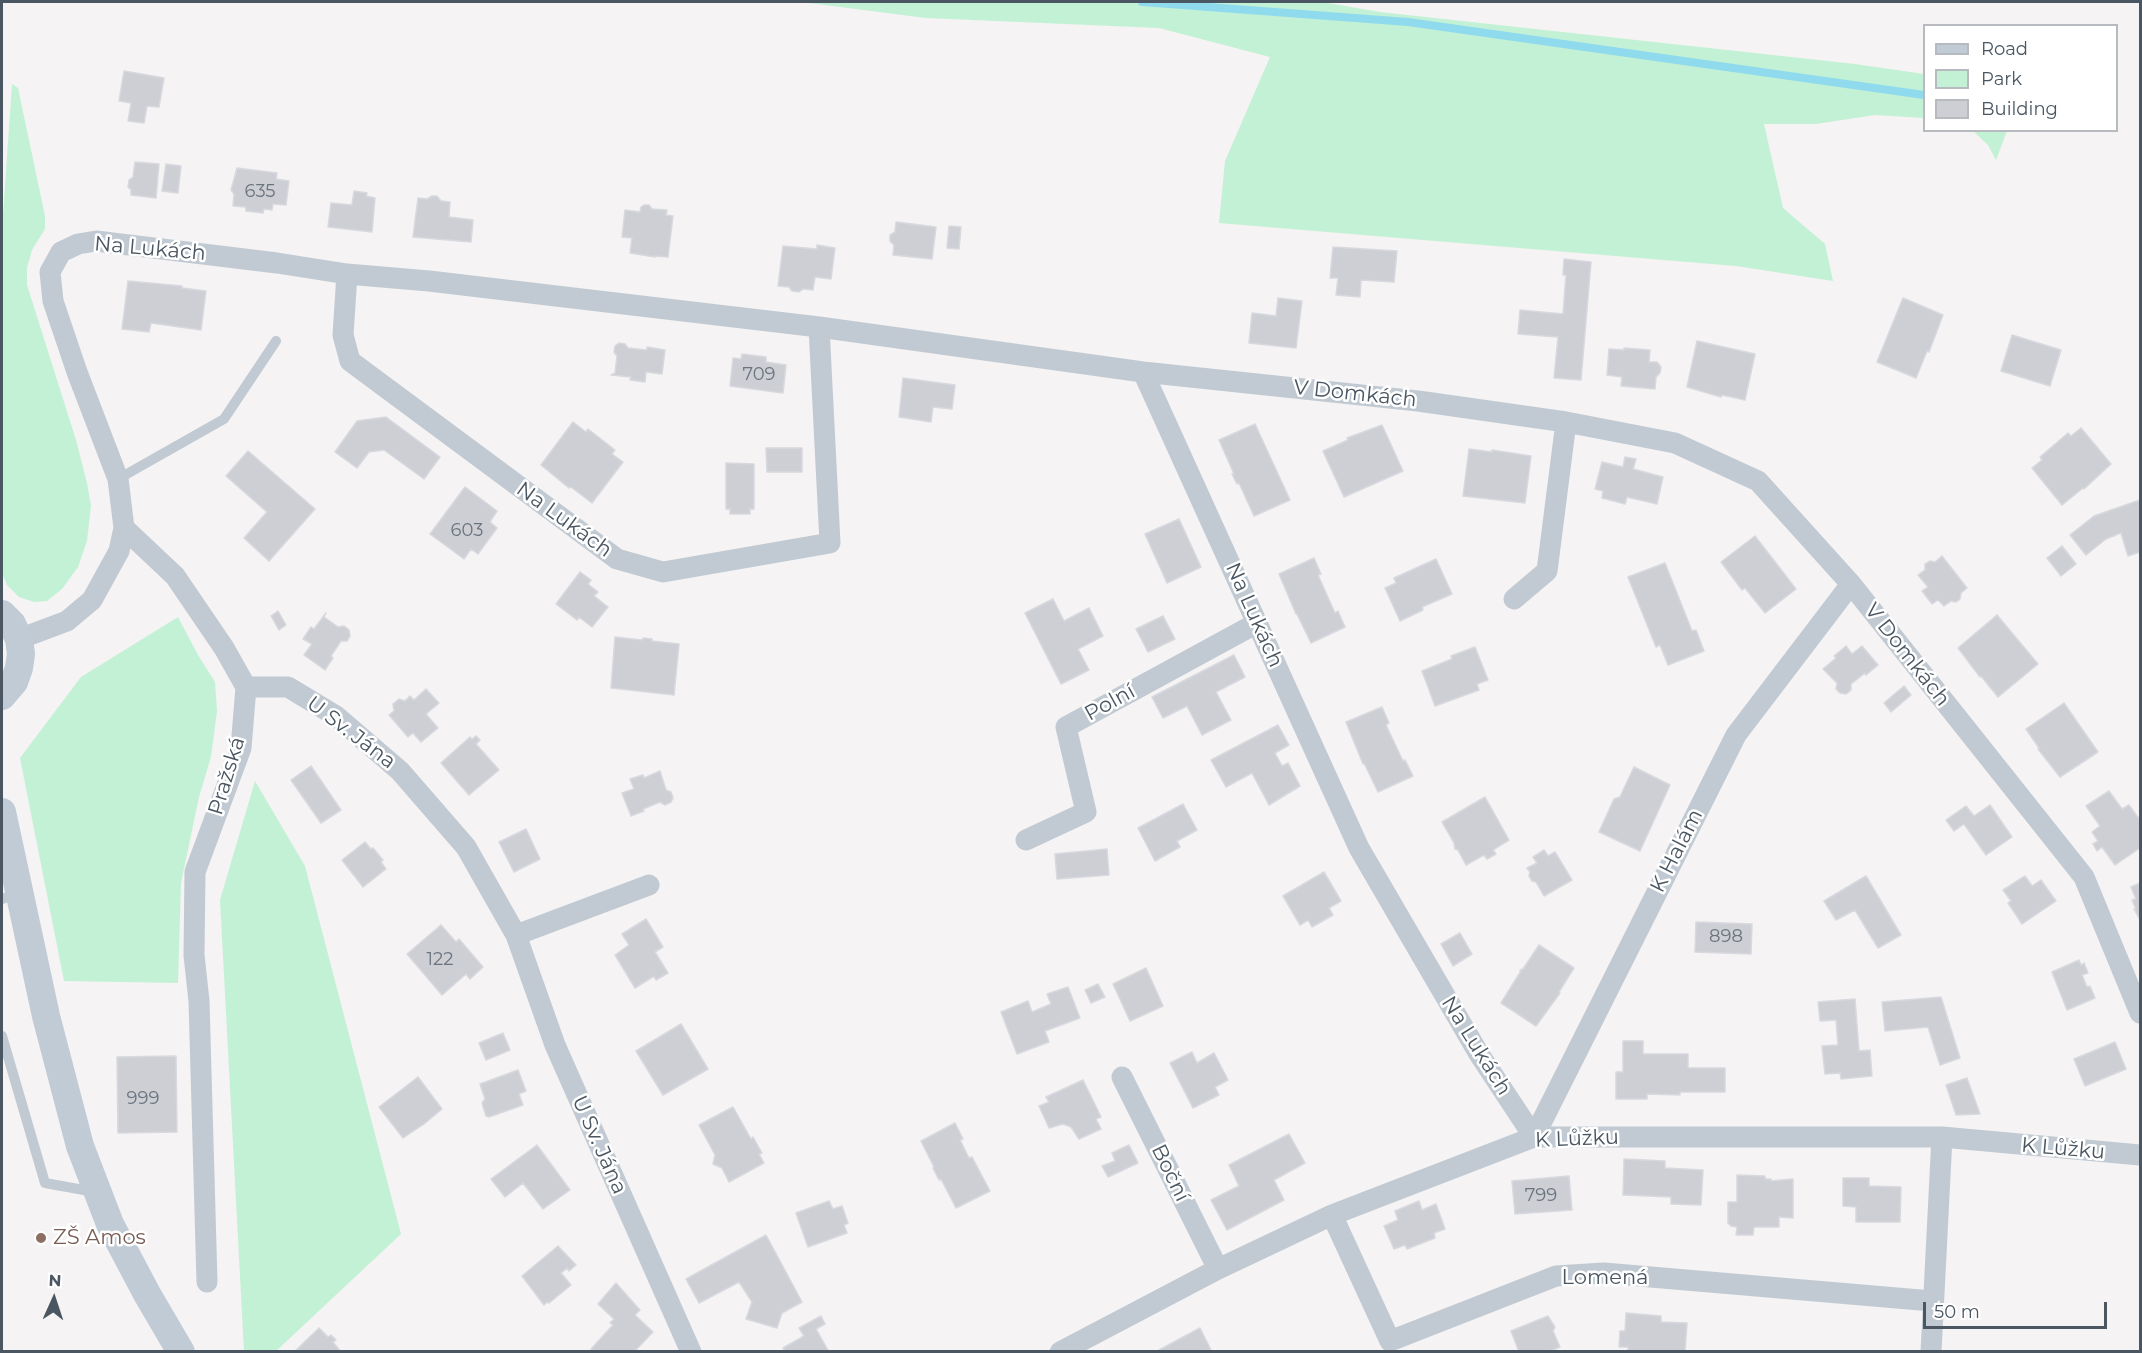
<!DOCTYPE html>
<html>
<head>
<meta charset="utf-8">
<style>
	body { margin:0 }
	#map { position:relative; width:2142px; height:1353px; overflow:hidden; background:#f5f3f3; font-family:Montserrat,sans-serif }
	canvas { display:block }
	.frame { position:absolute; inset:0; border:3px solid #4a5661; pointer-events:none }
	.legend { position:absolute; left:1923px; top:24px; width:195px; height:108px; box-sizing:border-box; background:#fff; border:2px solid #b7bbc0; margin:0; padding:8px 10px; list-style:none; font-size:18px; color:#4a5661 }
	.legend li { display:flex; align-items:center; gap:12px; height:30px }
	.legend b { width:30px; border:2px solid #b7bbc0 }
	.north { position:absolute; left:24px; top:1269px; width:60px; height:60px; -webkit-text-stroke:4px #fff; paint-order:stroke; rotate:3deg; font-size:16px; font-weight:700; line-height:24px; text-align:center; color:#4a5661 }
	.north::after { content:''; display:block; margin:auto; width:21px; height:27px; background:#4a5661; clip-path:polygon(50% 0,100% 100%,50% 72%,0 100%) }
	.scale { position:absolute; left:1923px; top:1302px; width:184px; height:27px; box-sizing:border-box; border:3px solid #4a5661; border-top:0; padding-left:8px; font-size:18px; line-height:21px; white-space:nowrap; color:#4a5661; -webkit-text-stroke:4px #fff; paint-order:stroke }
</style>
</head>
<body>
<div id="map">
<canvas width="2142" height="1353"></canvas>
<div class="frame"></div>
<ul class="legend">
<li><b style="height:8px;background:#c1cbd6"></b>Road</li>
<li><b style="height:16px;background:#c3f1d5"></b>Park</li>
<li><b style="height:16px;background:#cdcfd5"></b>Building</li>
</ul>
<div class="north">N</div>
<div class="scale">50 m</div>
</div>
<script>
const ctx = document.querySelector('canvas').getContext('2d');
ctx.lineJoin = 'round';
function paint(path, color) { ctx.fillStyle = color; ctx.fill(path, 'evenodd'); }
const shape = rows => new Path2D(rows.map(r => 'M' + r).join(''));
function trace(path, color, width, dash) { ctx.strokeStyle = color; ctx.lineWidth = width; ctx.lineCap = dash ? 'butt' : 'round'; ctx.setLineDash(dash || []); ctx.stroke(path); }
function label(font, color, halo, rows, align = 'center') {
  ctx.font = font + ' Montserrat,sans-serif'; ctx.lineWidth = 5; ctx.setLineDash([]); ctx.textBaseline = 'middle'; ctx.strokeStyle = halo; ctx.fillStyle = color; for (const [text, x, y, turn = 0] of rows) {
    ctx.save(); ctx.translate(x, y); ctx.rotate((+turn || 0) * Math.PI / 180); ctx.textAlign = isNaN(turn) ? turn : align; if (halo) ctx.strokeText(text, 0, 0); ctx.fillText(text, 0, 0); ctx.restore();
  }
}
const green = shape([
	[801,2,1322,2,1380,12,1855,64,1924,74,1924,118,1875,115,1816,124,1764,124,1783,208,1825,244,1833,281,1736,266,1219,223,1225,161,1270,57,1159,28,926,18],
	[12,84,18,88,45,216,45,229,32,250,27,268,27,285,76,440,87,483,91,506,87,541,78,567,62,589,47,601,34,602,19,597,7,585,2,573,2,230],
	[1973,131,2007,131,1996,160,1988,145],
	[178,617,198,655,215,682,217,711,211,757,199,797,181,883,178,983,64,981,20,758,81,677],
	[255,781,305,866,401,1234,275,1352,244,1351,220,900]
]);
const stream = shape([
	[1142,2,1408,22,1924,95]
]);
const building = shape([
	[124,71,164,78,159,107,147,106,144,123,128,121,131,103,119,101,124,71],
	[135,162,159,164,156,198,131,195,131,190,128,187,129,180,133,177,135,162],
	[166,164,181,166,178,193,162,191,166,164],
	[237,168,277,173,276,179,289,181,286,205,273,204,272,210,264,209,263,213,246,211,246,207,233,206,234,194,231,190,237,168],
	[354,191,367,193,366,196,375,198,372,232,328,227,331,203,352,205,354,191],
	[432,196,437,196,441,201,450,202,449,217,473,220,471,242,413,237,418,198,427,199,432,196],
	[644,205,649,205,652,209,667,210,666,215,673,216,668,257,655,256,655,257,630,253,632,238,622,237,625,210,640,212,641,207,644,205],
	[896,222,936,227,932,259,893,255,894,245,890,241,890,235,895,232,896,222],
	[949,226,961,227,959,249,947,248,949,226],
	[817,245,835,248,831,279,815,277,813,290,803,289,799,292,792,291,789,287,778,286,783,246,817,249,817,245],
	[1333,247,1397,251,1394,282,1361,280,1360,297,1336,295,1338,278,1330,278,1333,247],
	[1564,259,1591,262,1581,380,1554,378,1558,337,1518,334,1520,310,1563,314,1566,275,1563,275,1564,259],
	[128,281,182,286,182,288,206,291,201,330,151,323,149,332,122,329,128,281],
	[1278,298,1302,301,1296,348,1249,343,1252,313,1276,316,1278,298],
	[1903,298,1943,315,1929,352,1927,351,1916,378,1877,362,1903,298],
	[2012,335,2061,350,2050,386,2001,371,2012,335],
	[1697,341,1755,354,1745,400,1722,395,1721,397,1687,387,1697,341],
	[619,343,625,344,628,348,647,350,647,347,665,350,662,374,646,372,645,382,630,380,631,377,611,375,615,373,617,356,614,352,615,346,619,343],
	[1624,348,1650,350,1649,362,1657,362,1661,367,1660,373,1656,377,1655,389,1621,386,1622,377,1607,375,1609,349,1624,350,1624,348],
	[742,354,766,357,766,362,786,365,783,393,730,386,733,358,741,359,742,354],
	[903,378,955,385,952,409,933,407,931,422,899,417,903,378],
	[386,417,440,457,424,479,384,450,369,452,357,468,335,452,357,421,386,417],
	[573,422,586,432,588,429,615,450,612,454,623,462,592,503,571,487,569,488,541,465,573,422],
	[1255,424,1290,500,1254,516,1239,483,1237,484,1232,474,1234,474,1219,440,1255,424],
	[1382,425,1403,471,1344,497,1323,451,1348,440,1347,438,1382,425],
	[2081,428,2111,464,2084,489,2083,488,2062,505,2032,468,2042,460,2040,457,2068,433,2071,436,2081,428],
	[766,448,802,448,802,472,767,472,766,448],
	[1469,449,1492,452,1492,450,1531,456,1525,503,1463,496,1469,449],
	[248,451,315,509,269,561,244,538,267,512,226,476,248,451],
	[1625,457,1636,459,1633,469,1663,477,1657,504,1627,497,1625,504,1602,498,1603,491,1595,489,1602,462,1623,467,1625,457],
	[726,463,754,464,754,509,750,509,750,514,730,514,730,509,726,509,726,463],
	[465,487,497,511,490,522,497,528,478,554,471,549,464,559,430,534,465,487],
	[2140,500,2140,552,2128,556,2121,533,2106,539,2086,555,2070,535,2094,516,2140,500],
	[1179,519,1201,567,1167,583,1145,534,1179,519],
	[1755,536,1796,589,1765,613,1745,588,1742,590,1721,562,1755,536],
	[2062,546,2076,564,2061,576,2047,558,2062,546],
	[1942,556,1967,588,1961,593,1960,599,1956,602,1951,601,1944,606,1938,600,1932,604,1922,591,1928,587,1918,575,1925,570,1925,564,1930,561,1935,562,1942,556],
	[1314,558,1321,574,1318,575,1335,613,1338,611,1345,627,1311,643,1297,614,1296,614,1279,574,1314,558],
	[1436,559,1452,594,1422,607,1423,610,1400,621,1385,588,1396,583,1394,578,1436,559],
	[1665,563,1692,631,1696,630,1704,651,1668,665,1660,645,1656,647,1628,577,1665,563],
	[580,572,591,580,588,584,598,592,594,596,608,607,592,627,579,617,577,620,556,604,580,572],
	[1053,599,1064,621,1089,608,1103,636,1078,649,1089,670,1061,684,1025,613,1053,599],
	[278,611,286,625,279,630,271,616,278,611],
	[326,613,324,617,338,627,344,626,349,630,350,636,347,641,341,641,331,656,333,658,325,670,304,655,312,644,303,639,311,627,314,629,326,613],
	[1997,615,2038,664,1998,697,1981,676,1980,677,1958,648,1997,615],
	[1163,616,1175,639,1148,652,1136,629,1163,616],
	[615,637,642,640,643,638,652,639,652,641,679,644,674,695,611,688,615,637],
	[1846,646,1852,654,1862,646,1878,665,1866,675,1865,673,1851,684,1851,690,1846,694,1840,693,1836,689,1837,683,1823,669,1836,658,1834,656,1846,646],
	[1475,647,1488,680,1477,684,1479,690,1435,706,1422,671,1452,659,1451,656,1475,647],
	[1234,655,1245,677,1216,692,1231,720,1202,735,1187,706,1163,718,1152,697,1234,655],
	[1904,686,1911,695,1891,712,1884,703,1904,686],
	[426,689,439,703,426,714,438,728,421,742,413,733,408,737,389,715,394,711,393,704,399,699,405,701,410,696,414,700,426,689],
	[2064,703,2098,752,2060,777,2038,749,2039,748,2026,729,2064,703],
	[1382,707,1389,723,1386,725,1403,761,1405,760,1413,776,1378,792,1364,763,1363,764,1346,722,1382,707],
	[1278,725,1289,745,1275,753,1282,766,1288,763,1300,786,1269,805,1252,773,1226,787,1211,760,1278,725],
	[476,736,480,740,476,744,499,770,469,795,441,763,470,737,472,739,476,736],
	[311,766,341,810,321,823,291,780,311,766],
	[1634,767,1670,785,1640,851,1599,832,1614,799,1620,797,1634,767],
	[660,771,666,790,671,792,673,798,671,802,665,805,660,802,643,809,644,811,631,816,622,793,634,789,630,779,643,775,644,778,660,771],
	[2109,791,2122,809,2129,805,2140,820,2140,844,2139,845,2140,848,2115,865,2102,847,2097,851,2093,844,2098,841,2092,832,2100,826,2086,806,2109,791],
	[1485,797,1509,840,1493,850,1496,854,1487,859,1484,855,1466,865,1458,850,1455,849,1454,843,1442,822,1485,797],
	[1183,804,1197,830,1177,841,1180,847,1155,861,1138,828,1183,804],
	[1990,805,2012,837,1986,855,1964,824,1954,831,1946,820,1966,806,1974,816,1990,805],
	[526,829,540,859,514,872,499,842,526,829],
	[365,842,371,849,373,848,383,860,381,862,386,869,363,887,342,860,365,842],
	[1107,849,1109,875,1057,879,1055,854,1107,849],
	[1544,850,1548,856,1555,852,1572,880,1544,896,1536,882,1532,881,1529,876,1530,872,1527,868,1537,863,1533,857,1544,850],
	[1324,872,1341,901,1329,908,1333,915,1312,927,1308,920,1300,925,1283,896,1324,872],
	[1866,876,1901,935,1878,948,1855,910,1836,920,1824,901,1866,876],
	[2025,876,2032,886,2041,880,2056,901,2022,924,2008,903,2011,901,2003,890,2025,876],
	[2140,883,2140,920,2134,909,2136,909,2132,900,2136,899,2131,887,2140,883],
	[646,919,663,947,655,952,668,973,656,980,654,976,635,988,615,955,629,945,622,934,646,919],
	[1696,922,1752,924,1751,954,1695,952,1696,922],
	[441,925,456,942,459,939,483,967,470,979,466,974,442,995,407,954,441,925],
	[1460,933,1472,954,1453,966,1441,944,1460,933],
	[1539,945,1574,968,1559,992,1560,993,1536,1026,1501,1003,1521,971,1520,970,1523,969,1539,945],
	[2079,960,2081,965,2084,963,2088,973,2082,975,2087,987,2090,986,2095,998,2067,1010,2052,972,2079,960],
	[1146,968,1163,1006,1130,1021,1113,984,1146,968],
	[1098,984,1105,997,1091,1003,1085,990,1098,984],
	[1068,987,1080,1018,1045,1031,1049,1042,1017,1054,1001,1012,1028,1001,1032,1012,1051,1004,1047,994,1068,987],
	[1941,997,1960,1058,1940,1065,1928,1027,1885,1031,1882,1002,1941,997],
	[1855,999,1859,1051,1870,1050,1872,1076,1841,1079,1840,1073,1825,1074,1822,1046,1838,1045,1836,1020,1820,1021,1818,1002,1855,999],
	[681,1024,708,1069,663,1095,636,1051,681,1024],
	[503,1033,510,1050,486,1060,479,1043,503,1033],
	[1623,1041,1643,1041,1643,1054,1688,1054,1688,1068,1725,1068,1725,1092,1680,1092,1680,1095,1647,1094,1647,1099,1616,1099,1616,1072,1623,1072,1623,1041],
	[2115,1042,2126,1069,2085,1086,2074,1059,2115,1042],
	[1192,1052,1197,1063,1214,1053,1228,1080,1215,1087,1219,1095,1193,1108,1170,1063,1192,1052],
	[176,1056,177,1132,118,1133,117,1057,176,1056],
	[518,1070,526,1091,519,1094,523,1105,489,1117,486,1116,482,1103,485,1099,480,1084,518,1070],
	[418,1077,442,1109,424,1124,403,1138,379,1107,418,1077],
	[1967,1078,1980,1114,1956,1115,1946,1085,1967,1078],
	[1083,1080,1101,1117,1096,1119,1101,1129,1079,1139,1071,1127,1063,1124,1049,1128,1039,1106,1049,1102,1046,1097,1083,1080],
	[733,1107,751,1139,753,1137,762,1153,759,1154,764,1163,729,1182,722,1168,713,1164,715,1155,699,1125,733,1107],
	[955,1123,963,1139,960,1140,969,1158,972,1157,990,1191,956,1208,941,1179,939,1180,933,1168,934,1167,921,1141,955,1123],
	[1289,1134,1305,1163,1274,1180,1284,1200,1227,1230,1211,1200,1239,1186,1229,1165,1289,1134],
	[537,1145,570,1190,543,1209,523,1183,505,1197,491,1179,537,1145],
	[1129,1145,1138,1163,1108,1177,1102,1166,1115,1161,1112,1153,1129,1145],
	[1624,1159,1665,1161,1665,1168,1703,1170,1701,1205,1671,1204,1671,1197,1623,1195,1624,1159],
	[1737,1175,1765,1176,1765,1179,1771,1179,1771,1181,1793,1179,1793,1218,1779,1217,1779,1227,1754,1227,1753,1235,1736,1235,1737,1227,1731,1226,1728,1223,1728,1202,1737,1202,1737,1175],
	[1569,1176,1572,1210,1515,1214,1512,1181,1569,1176],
	[1843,1178,1869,1178,1869,1186,1901,1187,1900,1222,1856,1222,1856,1207,1843,1206,1843,1178],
	[829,1201,833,1209,842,1206,848,1223,844,1225,847,1233,808,1247,796,1213,829,1201],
	[1419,1201,1422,1210,1436,1204,1445,1229,1434,1233,1435,1238,1407,1249,1405,1245,1394,1249,1384,1226,1398,1220,1395,1211,1419,1201],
	[766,1235,802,1302,782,1313,777,1328,746,1319,752,1302,739,1282,699,1303,686,1279,766,1235],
	[558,1246,576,1265,569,1271,567,1268,561,1273,571,1285,549,1303,547,1302,544,1305,522,1276,558,1246],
	[616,1283,640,1310,635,1315,653,1332,634,1352,594,1352,591,1349,613,1325,610,1323,614,1319,598,1304,616,1283],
	[1626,1313,1661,1316,1661,1322,1687,1323,1685,1352,1628,1352,1628,1347,1619,1347,1620,1331,1625,1331,1626,1313],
	[821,1316,825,1324,816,1329,829,1352,785,1352,783,1348,804,1336,799,1328,821,1316],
	[1548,1316,1555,1327,1553,1331,1560,1347,1548,1352,1519,1352,1511,1331,1548,1316],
	[319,1328,328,1337,331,1335,336,1340,333,1342,341,1352,301,1352,298,1349,294,1352,319,1328],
	[1200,1328,1212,1352,1157,1352,1159,1350,1200,1328]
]);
const service = shape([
	[118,479,224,419,276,341],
	[2,899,19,893],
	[2,1036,45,1183,95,1192]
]);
const minor = shape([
	[819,327,1143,372,1418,401,1566,422,1675,443,1758,481,1851,584,2084,877,2140,1013],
	[1143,372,1359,848,1479,1054,1534,1137,1736,735,1851,584],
	[1514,599,1547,571,1566,422],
	[19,639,67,621,92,600,119,551,124,528],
	[246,687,288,687,336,716,400,771,466,847,516,935,555,1045,691,1352],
	[1026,840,1086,812,1066,727,1257,623],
	[516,935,649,885],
	[1122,1077,1218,1269],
	[1332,1215,1390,1341,1556,1276,1604,1273,1932,1301],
	[207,1282,199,1001,194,955,195,872,241,748,246,687,224,648,175,576,124,528,118,479,77,372,53,301,50,272,61,252,78,244,96,241,277,263,347,274,429,281,819,327,830,543,663,572,617,559,350,361,343,335,347,274],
	[1060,1352,1218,1269,1332,1215,1534,1137,1942,1137,2140,1155],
	[1931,1352,1942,1137]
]);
const secondary = shape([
	[2,614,12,624,19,639,21,654,19,668,14,682,2,696],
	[2,812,46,1016,80,1146,110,1224,147,1294,181,1352]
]);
const markers = [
	[41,1238,6,"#8d6e63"]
];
const numberNames = [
	["635",260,192],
	["709",759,375],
	["603",467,531],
	["898",1726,937],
	["122",440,960],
	["999",143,1099],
	["799",1541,1196]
];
const streetNames = [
	["Na Lukách",150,249,5],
	["V Domkách",1355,394,6],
	["Na Lukách",564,520,36],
	["Na Lukách",1254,615,66],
	["V Domkách",1907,655,52],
	["Polní",1110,703,-29],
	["U Sv. Jána",351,733,37],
	["Pražská",227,776,-73],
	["K Halám",1677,851,-63],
	["Na Lukách",1476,1046,58],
	["K Lůžku",1577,1139,-2],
	["U Sv. Jána",599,1145,66],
	["K Lůžku",2063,1149,5],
	["Boční",1170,1173,64],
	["Lomená",1605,1278]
];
const educationNames = [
	["ZŠ Amos",53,1238]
];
paint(green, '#c3f1d5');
trace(stream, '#90daee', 8);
paint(building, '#cdcfd5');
trace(building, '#d7d9de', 1.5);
trace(service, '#c1cad2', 10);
trace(minor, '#c1cad2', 21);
trace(secondary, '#c1cbd6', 28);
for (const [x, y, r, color] of markers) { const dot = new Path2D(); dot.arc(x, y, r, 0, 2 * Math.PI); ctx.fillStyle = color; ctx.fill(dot); trace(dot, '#fff', 2); }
label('18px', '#6b747e', null, numberNames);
label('21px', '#4a5661', '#fff', streetNames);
label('21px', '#785e54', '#fff', educationNames, 'left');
</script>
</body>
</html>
